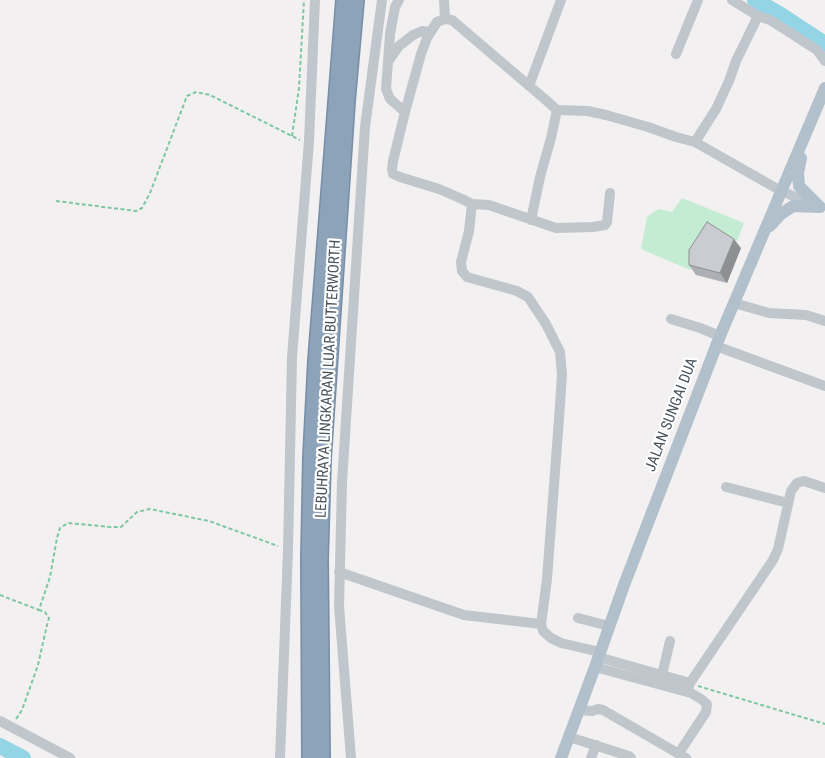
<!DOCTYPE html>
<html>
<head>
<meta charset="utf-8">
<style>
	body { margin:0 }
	canvas { display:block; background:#f2f0f0 }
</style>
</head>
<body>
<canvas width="825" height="758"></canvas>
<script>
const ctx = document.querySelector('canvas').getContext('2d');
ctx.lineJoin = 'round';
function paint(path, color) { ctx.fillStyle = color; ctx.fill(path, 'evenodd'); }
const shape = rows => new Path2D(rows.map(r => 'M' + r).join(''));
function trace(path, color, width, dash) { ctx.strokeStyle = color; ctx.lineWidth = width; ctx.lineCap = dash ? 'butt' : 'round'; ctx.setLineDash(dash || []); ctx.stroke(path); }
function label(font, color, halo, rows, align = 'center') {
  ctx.font = font + ' "Roboto Condensed",sans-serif'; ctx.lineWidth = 4.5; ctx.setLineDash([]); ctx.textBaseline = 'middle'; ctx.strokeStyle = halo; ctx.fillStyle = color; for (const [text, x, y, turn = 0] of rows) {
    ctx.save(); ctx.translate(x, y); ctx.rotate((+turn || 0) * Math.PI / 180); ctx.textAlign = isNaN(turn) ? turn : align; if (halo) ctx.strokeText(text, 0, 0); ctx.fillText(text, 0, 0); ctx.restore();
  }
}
const green = shape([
	[682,198,744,223,737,241,714,227,690,270,641,249,647,217,658,209,672,212]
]);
const river = shape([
	[755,0,779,14,825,44],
	[0,746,23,758]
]);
const path = shape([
	[292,136,299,88,304,0],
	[56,201,136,211,142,208,150,193,187,96,196,92,210,95,300,140],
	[0,595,39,610,50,577,57,538,60,528,68,523,111,527,121,527,137,512,150,509,209,521,278,546],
	[698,686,825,724],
	[16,719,22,710,38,665,47,625,49,618,45,612,39,610]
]);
const minor = shape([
	[399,0,395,7,390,34,386,89,390,99,405,112],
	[444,0,445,19],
	[732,0,758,16,770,20,786,30,817,50,825,61],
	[676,54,698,0],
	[389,60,399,46,413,35,422,31,431,32],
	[529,86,561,0],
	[695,142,716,109,729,81,736,61,758,16],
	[472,204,489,205,556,228,593,227,605,225,607,222,610,193],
	[531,220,540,177,551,138,557,110],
	[734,303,769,313,806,315,825,321],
	[671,319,700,328,720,336],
	[716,346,825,386],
	[726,487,788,503],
	[339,572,464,615,541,624],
	[578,618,609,626],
	[600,652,561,643,551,638,543,631,541,624,547,579,560,405,562,374,560,352,546,324,528,297,517,291,467,277,462,271,461,262,469,231,472,204,462,199,439,189,400,177,393,174,392,169,393,161,405,112,421,54,427,38,437,22,445,19,452,20,547,101,557,110,588,111,606,115,648,127,676,137,695,142,781,191,815,205],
	[598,657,690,683],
	[595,667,691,693,701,699,707,704,706,712,679,753],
	[662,675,670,641],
	[687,692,690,683,773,560,778,549,791,491,797,483,804,481,825,488],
	[579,710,592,711,598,709,603,710,686,758],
	[0,721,70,758],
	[569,737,629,756,631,758],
	[280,758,288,550,292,357,309,141,315,0],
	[351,758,339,606,342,482,365,127,382,0],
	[591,758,596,745]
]);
const major = shape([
	[801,158,798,173,799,186,820,207],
	[770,226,781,214,793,206,820,207],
	[561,758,595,667,624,585,720,336,825,88]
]);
const highway = shape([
	[310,758,309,558,311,457,316,361,344,0],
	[322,758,320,559,323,458,347,101,356,0]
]);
const wall = shape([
	[741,248,727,283,696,275,689,265]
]);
const shadedWall = shape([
	[734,239,741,248,727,283,720,273]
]);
const building = shape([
	[707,222,734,239,720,273,689,265,689,250,707,222]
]);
const streetNames = [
	["LEBUHRAYA LINGKARAN LUAR BUTTERWORTH",329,379,-87],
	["JALAN SUNGAI DUA",672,415,-69]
];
paint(green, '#c3ecd2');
trace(river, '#94d5e5', 16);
trace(highway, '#778ea6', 18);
trace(path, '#7ec7a2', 2, [4, 2.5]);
trace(minor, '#bfc7cd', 10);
trace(major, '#b2c0cc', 12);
trace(highway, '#8ca3ba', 15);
paint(wall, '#aeafb5');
paint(shadedWall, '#8d8f93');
paint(building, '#caccd2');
trace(building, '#8d8f93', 1);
label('15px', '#49535c', '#fff', streetNames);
</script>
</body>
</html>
